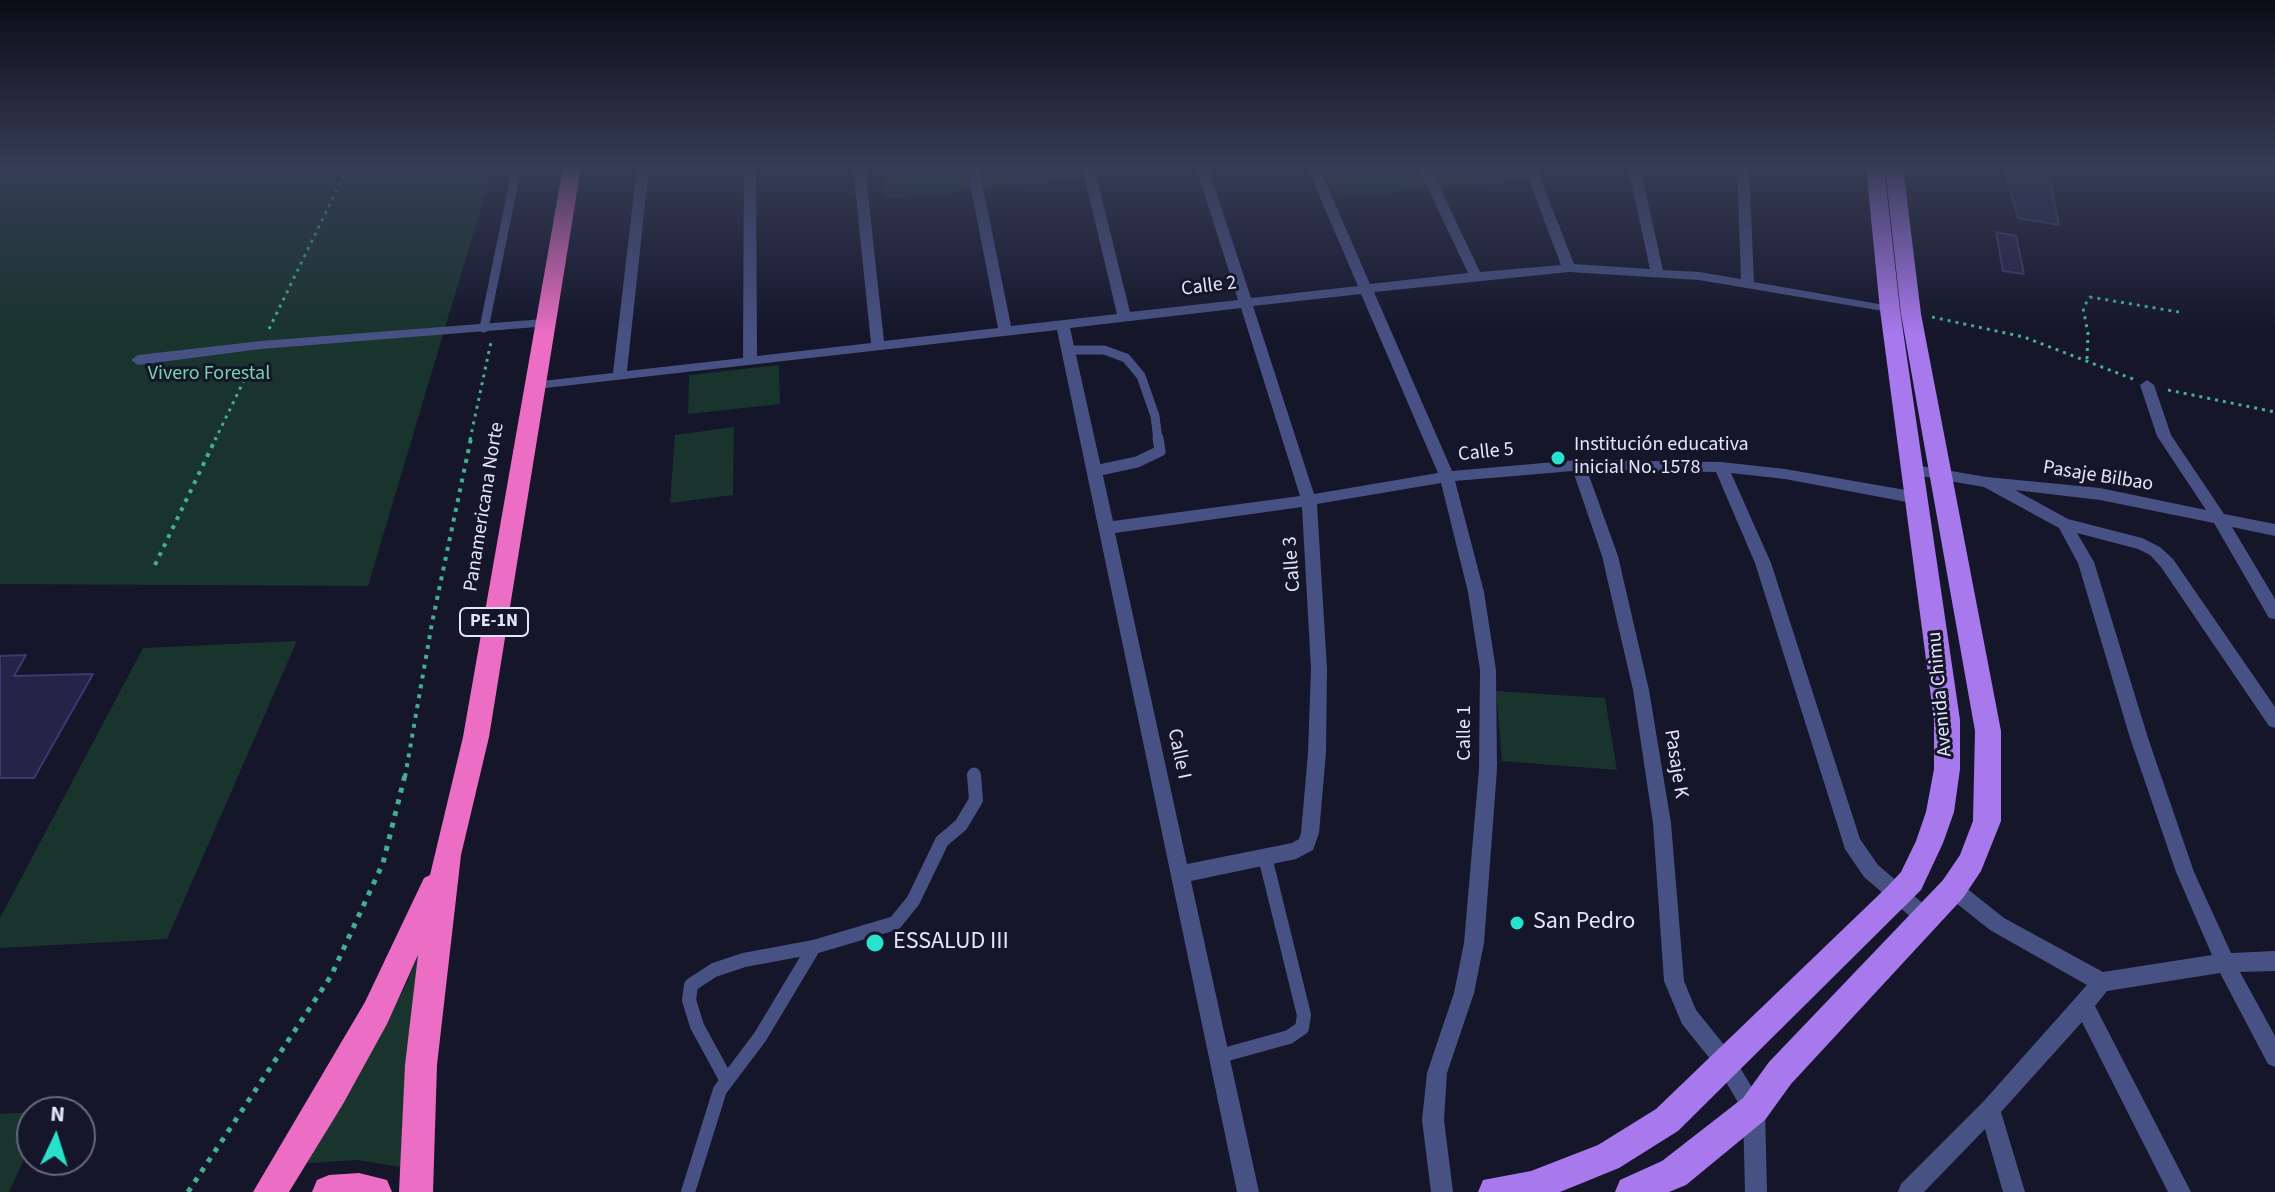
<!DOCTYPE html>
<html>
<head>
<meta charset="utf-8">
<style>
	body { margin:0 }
	#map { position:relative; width:2275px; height:1192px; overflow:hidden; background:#15162a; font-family:"Source Sans 3",sans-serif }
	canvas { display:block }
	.north { position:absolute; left:16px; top:1096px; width:80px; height:80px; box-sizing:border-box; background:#15162a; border:2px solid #67697e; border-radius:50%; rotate:4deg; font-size:22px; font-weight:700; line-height:32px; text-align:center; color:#e2e5fb }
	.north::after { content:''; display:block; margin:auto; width:28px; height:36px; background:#28e2cc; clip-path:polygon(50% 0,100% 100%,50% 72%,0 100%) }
</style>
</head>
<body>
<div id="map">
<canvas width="2275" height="1192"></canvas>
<div class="north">N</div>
</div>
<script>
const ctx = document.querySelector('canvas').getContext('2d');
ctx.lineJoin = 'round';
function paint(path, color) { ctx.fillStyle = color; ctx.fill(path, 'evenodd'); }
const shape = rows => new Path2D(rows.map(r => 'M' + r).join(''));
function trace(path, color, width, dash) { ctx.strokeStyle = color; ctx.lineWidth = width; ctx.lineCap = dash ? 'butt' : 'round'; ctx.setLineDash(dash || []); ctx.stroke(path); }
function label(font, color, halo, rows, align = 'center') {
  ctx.font = font + ' "Source Sans 3",sans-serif'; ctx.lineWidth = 6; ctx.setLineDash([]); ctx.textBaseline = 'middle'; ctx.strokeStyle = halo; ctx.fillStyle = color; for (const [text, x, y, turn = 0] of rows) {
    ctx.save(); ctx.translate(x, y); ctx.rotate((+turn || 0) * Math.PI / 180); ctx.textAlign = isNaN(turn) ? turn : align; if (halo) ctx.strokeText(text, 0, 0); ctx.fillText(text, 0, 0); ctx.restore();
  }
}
const green = shape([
	[0,167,493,167,368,586,0,584],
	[881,167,1079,167,1083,179,884,199],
	[1322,167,1522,167,1529,181,1337,197],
	[779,365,780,404,688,414,689,375],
	[734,427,733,495,670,503,675,435],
	[297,641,167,939,0,948,0,918,143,648],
	[1496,691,1605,698,1617,770,1502,761],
	[424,942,401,1167,357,1160,308,1163,305,1155,404,989],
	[32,1112,32,1142,9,1192,0,1192,0,1114]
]);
const building = shape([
	[2004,167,2047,167,2059,225,2018,218,2004,167],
	[1996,232,2016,236,2024,274,2003,271,1996,232],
	[26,655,14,676,93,674,34,778,0,778,0,656,26,655]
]);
const pathFar2 = shape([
	[1932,317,2024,337,2133,379],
	[269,329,348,167],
	[2087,359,2088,333,2083,308,2090,297,2179,312],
	[2168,390,2275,412],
	[215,440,253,362],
	[470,440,491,342]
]);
const pathFar1 = shape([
	[155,565,216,438],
	[405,777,432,623,471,438]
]);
const path = shape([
	[188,1192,331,976,383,863,405,775]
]);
const laneFar2 = shape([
	[484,328,517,167],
	[1069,350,1104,350,1126,358,1141,376,1155,416,1158,440]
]);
const laneFar1 = shape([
	[1095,471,1137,462,1160,451,1158,438],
	[974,773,974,777]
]);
const lane = shape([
	[1220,1056,1289,1037,1302,1028,1304,1015,1265,857],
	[727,1081,697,1026,689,1000,691,985,714,970,744,960,814,947],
	[688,1192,720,1090,760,1037,814,947,895,923,913,901,942,841,961,825,976,800,974,775]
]);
const street = shape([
	[637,167,649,167,627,371,743,358,744,167,756,167,757,356,871,343,853,167,865,167,884,341,998,328,967,167,979,167,1011,326,1117,314,1082,167,1094,167,1130,312,1238,300,1196,167,1208,167,1251,298,1358,286,1307,167,1319,167,1370,284,1468,273,1418,167,1430,167,1480,272,1561,265,1524,167,1536,167,1574,264,1650,269,1628,167,1640,167,1663,270,1699,272,1741,279,1737,167,1749,167,1754,282,1890,306,1895,307,1895,313,1699,280,1569,272,1374,292,1452,471,1578,460,1721,462,1785,469,1917,492,1925,498,1917,504,1785,479,1731,473,1771,563,1860,839,1878,865,1933,912,1936,918,1933,924,1926,927,1919,924,1864,877,1845,849,1755,563,1716,472,1587,470,1618,556,1649,690,1671,823,1684,981,1696,1010,1733,1056,1765,1109,1767,1192,1745,1192,1743,1111,1719,1070,1682,1024,1664,981,1653,823,1633,690,1602,556,1573,471,1455,481,1484,592,1496,670,1497,769,1484,943,1474,993,1447,1073,1444,1120,1453,1192,1431,1192,1422,1120,1427,1073,1454,993,1464,943,1479,769,1480,670,1468,592,1441,483,1317,504,1327,669,1326,753,1319,833,1313,850,1296,859,1191,881,1259,1192,1237,1192,1057,330,528,390,526,387,533,382,613,373,637,167],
	[1361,294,1438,473,1314,494,1253,306,1361,294],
	[1241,308,1300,496,1113,521,1070,328,1241,308],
	[1302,507,1311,669,1308,753,1301,833,1299,839,1292,843,1187,864,1115,533,1302,507],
	[544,319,551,323,549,326,261,349,138,365,131,360,138,355,261,341,544,319],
	[2147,380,2154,385,2171,435,2224,514,2275,524,2275,536,2232,527,2275,599,2275,619,2269,618,2214,523,2100,500,2015,490,2068,519,2142,538,2160,547,2173,559,2275,707,2275,728,2269,726,2161,567,2150,555,2138,549,2077,533,2094,562,2148,738,2194,872,2231,953,2275,951,2275,971,2240,972,2275,1036,2275,1067,2268,1064,2220,973,2107,991,2095,1006,2191,1192,2168,1192,2082,1022,2001,1112,2025,1192,2003,1192,1985,1129,1924,1192,1898,1192,1901,1184,1983,1102,2087,985,1990,930,1946,895,1944,889,1946,883,1953,880,1960,883,2004,918,2103,972,2212,955,2176,872,2130,738,2078,563,2059,528,1984,487,1915,475,1908,470,1915,465,1987,477,2100,488,2206,510,2157,436,2140,385,2147,380]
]);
const primary = shape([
	[1866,167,1884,167,1900,310,1960,720,1960,769,1954,812,1943,843,1921,890,1678,1131,1619,1168,1560,1192,1478,1192,1483,1180,1531,1171,1598,1145,1656,1109,1887,887,1901,872,1916,841,1926,812,1934,769,1934,720,1880,310,1866,167],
	[1885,167,1903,167,1921,314,2001,731,2001,821,1981,871,1963,898,1791,1084,1765,1120,1686,1185,1669,1192,1615,1192,1620,1180,1662,1161,1743,1098,1769,1062,1943,880,1960,855,1973,821,1975,731,1901,314,1885,167]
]);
const highway = shape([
	[563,167,581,167,489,737,461,855,437,1065,433,1192,399,1192,405,1065,418,955,387,1024,343,1104,289,1192,253,1192,365,1002,424,878,430,875,463,737,563,167],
	[359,1173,387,1180,392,1192,312,1192,317,1180,329,1175,359,1173]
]);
const markers = [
	[1558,458,8,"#28e2cc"],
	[1517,923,8,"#28e2cc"],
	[875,943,10,"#28e2cc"]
];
const shields = [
	[494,622,68]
];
const shieldNames = [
	["PE-1N",494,622]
];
const streetNames = [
	["Calle 2",1209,287,-7],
	["Calle 5",1486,453,-6],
	["Pasaje Bilbao",2098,477,9],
	["Panamericana Norte",485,507,-81],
	["Calle 3",1293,564,-94],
	["Avenida Chimu",1941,694,-95],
	["Calle 1",1466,733,-90],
	["Calle I",1178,754,78],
	["Pasaje K",1675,764,81]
];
const parkNames = [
	["Vivero Forestal",209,375]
];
const poiNames = [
	["Institución educativa",1574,446],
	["inicial No. 1578",1574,469]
];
const nearPoinames = [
	["San Pedro",1533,923],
	["ESSALUD III",893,943]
];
paint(green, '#19332d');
paint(building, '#242449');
trace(building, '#393a71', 2);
trace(pathFar2, '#42af91', 3, [3, 5]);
trace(pathFar1, '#42af91', 4, [4, 6]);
trace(path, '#42af91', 5, [5, 7]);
trace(laneFar2, '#475183', 9);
trace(laneFar1, '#475183', 11);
trace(lane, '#475183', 14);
paint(street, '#475183');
paint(primary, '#a878ed');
paint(highway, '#eb6dc4');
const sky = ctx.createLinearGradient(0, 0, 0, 334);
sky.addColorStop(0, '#0c0c17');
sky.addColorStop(0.5, '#353c55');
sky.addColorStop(1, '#353c5500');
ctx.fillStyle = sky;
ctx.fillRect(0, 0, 2275, 334);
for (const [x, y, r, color] of markers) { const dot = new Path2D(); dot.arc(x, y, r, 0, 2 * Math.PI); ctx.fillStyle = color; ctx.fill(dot); trace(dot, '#15162a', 3); }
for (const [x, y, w] of shields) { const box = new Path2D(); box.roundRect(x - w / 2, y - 14, w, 28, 6); ctx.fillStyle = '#15162a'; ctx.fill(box); trace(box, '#e2e5fb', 2); }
label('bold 18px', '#e2e5fb', null, shieldNames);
label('20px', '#e2e5fb', '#15162a', streetNames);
label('20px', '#76d3a8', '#15162a', parkNames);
label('20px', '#e2e5fb', '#15162a', poiNames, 'left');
label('24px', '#e2e5fb', '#15162a', nearPoinames, 'left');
</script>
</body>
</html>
